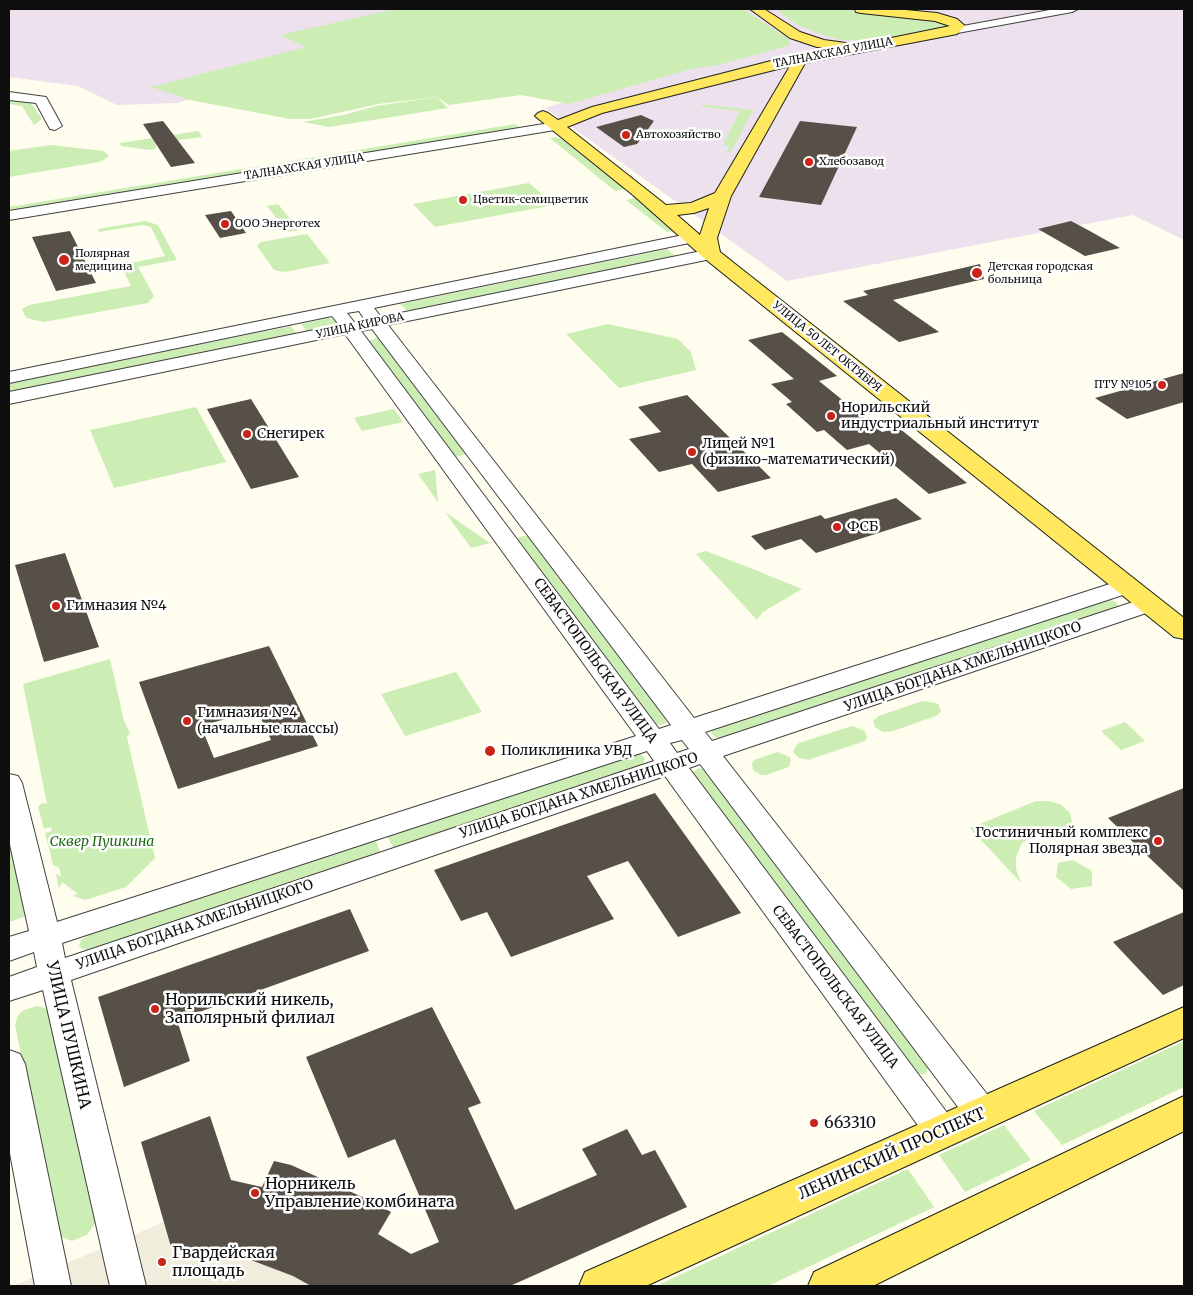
<!DOCTYPE html>
<html>
<head>
<meta charset="utf-8">
<style>
	body { margin:0 }
	#map { position:relative; width:1193px; height:1295px; overflow:hidden; background:#fffdee; font-family:Merriweather,serif }
	canvas { display:block }
	.frame { position:absolute; inset:0; border:10px solid #0e0e0e; pointer-events:none }
</style>
</head>
<body>
<div id="map">
<canvas width="1193" height="1295"></canvas>
<div class="frame"></div>
</div>
<script>
const ctx = document.querySelector('canvas').getContext('2d');
ctx.lineJoin = 'round';
function paint(path, color) { ctx.fillStyle = color; ctx.fill(path, 'evenodd'); }
const shape = rows => new Path2D(rows.map(r => 'M' + r).join(''));
function trace(path, color, width, dash) { ctx.strokeStyle = color; ctx.lineWidth = width; ctx.lineCap = dash ? 'butt' : 'round'; ctx.setLineDash(dash || []); ctx.stroke(path); }
function label(font, color, halo, rows, align = 'center') {
  ctx.font = font + ' Merriweather,serif'; ctx.lineWidth = 5; ctx.setLineDash([]); ctx.textBaseline = 'middle'; ctx.strokeStyle = halo; ctx.fillStyle = color; for (const [text, x, y, turn = 0] of rows) {
    ctx.save(); ctx.translate(x, y); ctx.rotate((+turn || 0) * Math.PI / 180); ctx.textAlign = isNaN(turn) ? turn : align; if (halo) ctx.strokeText(text, 0, 0); ctx.fillText(text, 0, 0); ctx.restore();
  }
}
const industrial = shape([
	[9,9,405,9,333,53,178,103,117,105,78,86,9,77],
	[717,9,1184,9,1184,240,1133,215,787,281,545,108,764,40]
]);
const green = shape([
	[396,9,743,9,786,37,789,41,790,45,715,66,695,68,569,104,521,95,449,105,437,97,448,108,329,127,303,122,343,115,376,106,437,97,378,104,311,119,290,119,190,100,151,87,306,47,280,35],
	[776,9,841,9,932,19,947,23,947,26,876,40,839,40,806,29,793,22],
	[9,100,31,103,42,119,34,125,22,106,9,104],
	[700,104,753,110,731,152,727,152,729,146,723,145,740,111,705,107],
	[515,124,520,128,271,169,268,165],
	[198,131,202,137,157,143,155,149,150,150,121,146,120,143],
	[556,137,563,140,625,189,615,191,550,138],
	[51,145,104,151,109,156,102,161,94,163,9,177,9,151],
	[260,166,263,170,9,212,9,207],
	[529,183,554,205,435,227,413,204],
	[636,198,673,227,672,231,667,232,626,200],
	[278,204,299,230,287,232,267,206],
	[145,221,158,225,177,260,138,267,154,296,148,303,44,322,26,318,22,309,29,305,131,286,121,265,165,256,151,227,142,225,99,232,98,229],
	[307,234,330,263,285,272,274,270,257,246,261,242],
	[667,249,675,256,407,311,400,304],
	[328,318,336,320,337,323,333,326,307,332,301,324],
	[608,324,678,339,691,352,696,370,619,388,566,334],
	[291,326,297,334,9,393,9,383],
	[376,338,380,338,468,454,455,457,369,341],
	[196,407,226,462,114,488,90,430],
	[394,409,403,422,362,431,354,418],
	[435,470,438,502,418,474],
	[445,512,490,543,471,548],
	[529,535,667,719,666,723,660,725,653,724,515,538],
	[706,551,748,567,802,589,763,612,757,620,696,554],
	[1108,599,1117,602,1118,607,722,739,715,737,711,733,713,729],
	[110,659,124,721,130,733,127,737,155,858,126,887,85,900,73,896,78,894,62,882,59,889,56,874,61,876,59,868,53,865,45,833,52,831,51,827,44,829,38,807,42,803,47,804,23,684],
	[456,672,482,712,405,736,381,694],
	[922,701,936,703,939,705,941,712,936,716,893,731,883,732,875,727,873,721,879,716],
	[1125,722,1145,741,1121,750,1101,731],
	[852,726,865,731,867,738,865,741,808,760,799,758,793,752,796,746,799,743],
	[777,752,790,757,791,760,789,767,766,775,761,775,753,770,752,763,754,760],
	[633,754,640,754,645,758,643,764,394,849,387,836],
	[699,768,706,770,928,1066,927,1072,924,1074,916,1075,691,773],
	[1036,801,1048,801,1060,804,1070,813,1072,821,1068,828,1060,832,1038,834,1022,843,1016,857,1016,869,1021,883,970,828],
	[9,838,27,916,9,922],
	[375,840,381,853,89,951,79,947,81,940,89,935],
	[1073,860,1092,871,1092,886,1071,889,1056,877,1058,863],
	[37,1006,47,1009,49,1014,96,1222,87,1235,72,1241,59,1236,57,1230,15,1025,18,1015,24,1010],
	[1184,1041,1184,1087,1062,1145,1034,1111],
	[1004,1125,1031,1160,965,1192,939,1155],
	[908,1169,934,1207,768,1286,656,1286]
]);
const plaza = shape([
	[164,1222,172,1247,219,1248,293,1276,311,1286,13,1286]
]);
const building = shape([
	[641,115,654,121,637,144,624,147,596,127],
	[163,121,195,163,171,167,143,124],
	[800,121,857,127,821,205,759,197],
	[231,211,246,233,220,238,205,215],
	[1071,221,1088,230,1120,248,1085,256,1038,229],
	[70,231,96,283,56,291,32,237],
	[980,264,984,279,893,300,939,332,899,342,843,301,868,295,863,291],
	[782,332,837,376,819,381,882,432,899,428,967,483,929,494,869,444,847,450,824,430,817,432,786,404,792,402,771,384,794,379,748,340],
	[1184,373,1184,402,1127,419,1095,398],
	[687,395,723,431,771,478,718,492,692,464,659,472,629,439,661,432,638,407],
	[251,399,299,477,251,489,207,409],
	[896,498,922,519,816,553,801,539,765,550,751,536,821,515,825,519],
	[65,553,99,647,44,662,15,565],
	[269,646,318,746,178,789,139,682],
	[257,710,271,740,214,758,201,726],
	[1184,788,1184,891,1108,818],
	[655,793,741,913,678,937,628,861,587,876,614,919,511,957,487,912,461,921,434,870],
	[350,909,369,951,177,1020,190,1061,124,1087,98,997],
	[1184,912,1184,985,1163,995,1113,942],
	[432,1007,481,1103,468,1108,515,1210,597,1175,582,1149,627,1129,642,1155,655,1150,687,1207,510,1286,311,1286,293,1276,219,1248,171,1247,141,1142,210,1116,231,1180,262,1187,274,1161,291,1165,369,1200,391,1212,378,1234,411,1254,439,1242,395,1139,348,1158,306,1057]
]);
const minor = shape([
	[1055,9,1078,9,1072,12,952,34,946,31,952,28,1055,9],
	[9,92,46,97,62,126,55,130,50,129,36,103,9,100,9,92],
	[556,122,563,126,561,129,9,220,9,211,556,122],
	[693,233,699,235,701,238,699,241,374,308,381,317,711,249,717,251,719,254,717,257,711,259,388,325,694,718,1119,581,1127,579,1135,581,1138,586,1135,591,705,732,712,741,1142,599,1150,597,1158,599,1161,604,1158,609,723,756,994,1103,999,1113,994,1123,982,1127,970,1123,700,764,689,768,954,1122,959,1132,954,1142,942,1147,930,1142,665,776,71,980,146,1286,110,1286,43,990,9,1001,9,977,37,967,34,952,9,961,9,937,29,931,9,840,9,774,18,776,22,783,57,922,636,736,345,334,9,404,9,392,339,325,332,316,9,383,9,372,693,233],
	[359,311,365,320,354,322,347,313,359,311],
	[372,329,671,725,659,729,361,331,372,329],
	[682,740,689,749,677,753,670,743,682,740],
	[647,751,654,761,65,958,62,943,647,751],
	[9,1050,20,1054,25,1064,71,1286,35,1286,9,1148,9,1050]
]);
const major = shape([
	[750,9,764,9,800,32,824,40,846,43,847,47,950,26,935,21,861,13,856,12,855,9,895,9,937,13,957,19,965,26,957,34,952,35,805,63,731,196,717,238,720,252,1184,618,1184,639,1174,637,704,258,633,195,535,116,538,113,543,111,548,113,558,120,592,107,771,61,833,49,817,47,790,38,750,9],
	[790,66,715,193,691,203,666,205,567,127,602,113,790,66],
	[709,208,700,235,677,215,694,213,709,208],
	[1184,1007,1184,1038,646,1286,579,1286,585,1272,1184,1007],
	[1184,1096,1184,1131,873,1286,808,1286,814,1272,1184,1096]
]);
const markers = [
	[626,135,5,"#c9231a"],
	[809,162,5,"#c9231a"],
	[463,200,5,"#c9231a"],
	[225,224,5,"#c9231a"],
	[64,260,6,"#c9231a"],
	[977,273,6,"#c9231a"],
	[1162,385,5,"#c9231a"],
	[831,416,5,"#c9231a"],
	[247,434,5,"#c9231a"],
	[692,452,5,"#c9231a"],
	[837,527,5,"#c9231a"],
	[56,606,5,"#c9231a"],
	[187,721,5,"#c9231a"],
	[490,751,6,"#c9231a"],
	[1158,841,5,"#c9231a"],
	[155,1009,5,"#c9231a"],
	[814,1123,5,"#c9231a"],
	[255,1193,5,"#c9231a"],
	[162,1262,5,"#c9231a"]
];
const farStreetnames = [
	["ТАЛНАХСКАЯ УЛИЦА",833,53,-11],
	["ТАЛНАХСКАЯ УЛИЦА",304,167,-9],
	["УЛИЦА КИРОВА",360,326,-12],
	["УЛИЦА 50 ЛЕТ ОКТЯБРЯ",827,347,39]
];
const farPoinames = [
	["Автохозяйство",636,135],
	["Хлебозавод",819,162],
	["Цветик-семицветик",473,200],
	["ООО Энерготех",235,224],
	["Полярная",75,254],
	["медицина",75,267],
	["Детская городская",988,267],
	["больница",988,280],
	["ПТУ №105",1152,385,"right"]
];
const poiNames = [
	["Норильский",841,408],
	["индустриальный институт",841,424],
	["Снегирек",257,434],
	["Лицей №1",702,444],
	["(физико-математический)",702,460],
	["ФСБ",847,527],
	["Гимназия №4",66,606],
	["Гимназия №4",197,713],
	["(начальные классы)",197,729],
	["Поликлиника УВД",501,751],
	["Гостиничный комплекс",1148,833,"right"],
	["Полярная звезда",1148,849,"right"]
];
const streetNames = [
	["СЕВАСТОПОЛЬСКАЯ УЛИЦА",595,661,54],
	["УЛИЦА БОГДАНА ХМЕЛЬНИЦКОГО",963,667,-19],
	["УЛИЦА БОГДАНА ХМЕЛЬНИЦКОГО",579,796,-18],
	["УЛИЦА БОГДАНА ХМЕЛЬНИЦКОГО",195,925,-19],
	["СЕВАСТОПОЛЬСКАЯ УЛИЦА",835,987,53]
];
const parkNames = [
	["Сквер Пушкина",102,842]
];
const nearPoinames = [
	["Норильский никель,",165,1000],
	["Заполярный филиал",165,1018],
	["663310",824,1123],
	["Норникель",265,1184],
	["Управление комбината",265,1202],
	["Гвардейская",172,1253],
	["площадь",172,1271]
];
const nearStreetnames = [
	["УЛИЦА ПУШКИНА",68,1035,77],
	["ЛЕНИНСКИЙ ПРОСПЕКТ",892,1154,-24]
];
paint(industrial, '#ede1ed');
paint(green, '#ccedb4');
paint(plaza, '#f0eddc');
paint(building, '#575049');
trace(minor, '#414141', 2);
trace(major, '#1f1f1f', 2);
paint(minor, '#fff');
paint(major, '#ffe85e');
for (const [x, y, r, color] of markers) { const dot = new Path2D(); dot.arc(x, y, r, 0, 2 * Math.PI); ctx.fillStyle = color; ctx.fill(dot); trace(dot, '#fff', 2); }
label('11px', '#0e0e0e', '#fff', farStreetnames);
label('11px', '#0e0e0e', '#fff', farPoinames, 'left');
label('14px', '#0e0e0e', '#fff', poiNames, 'left');
label('14px', '#0e0e0e', '#fff', streetNames);
label('italic 14px', '#216b18', '#fff', parkNames);
label('16px', '#0e0e0e', '#fff', nearPoinames, 'left');
label('16px', '#0e0e0e', '#fff', nearStreetnames);
</script>
</body>
</html>
